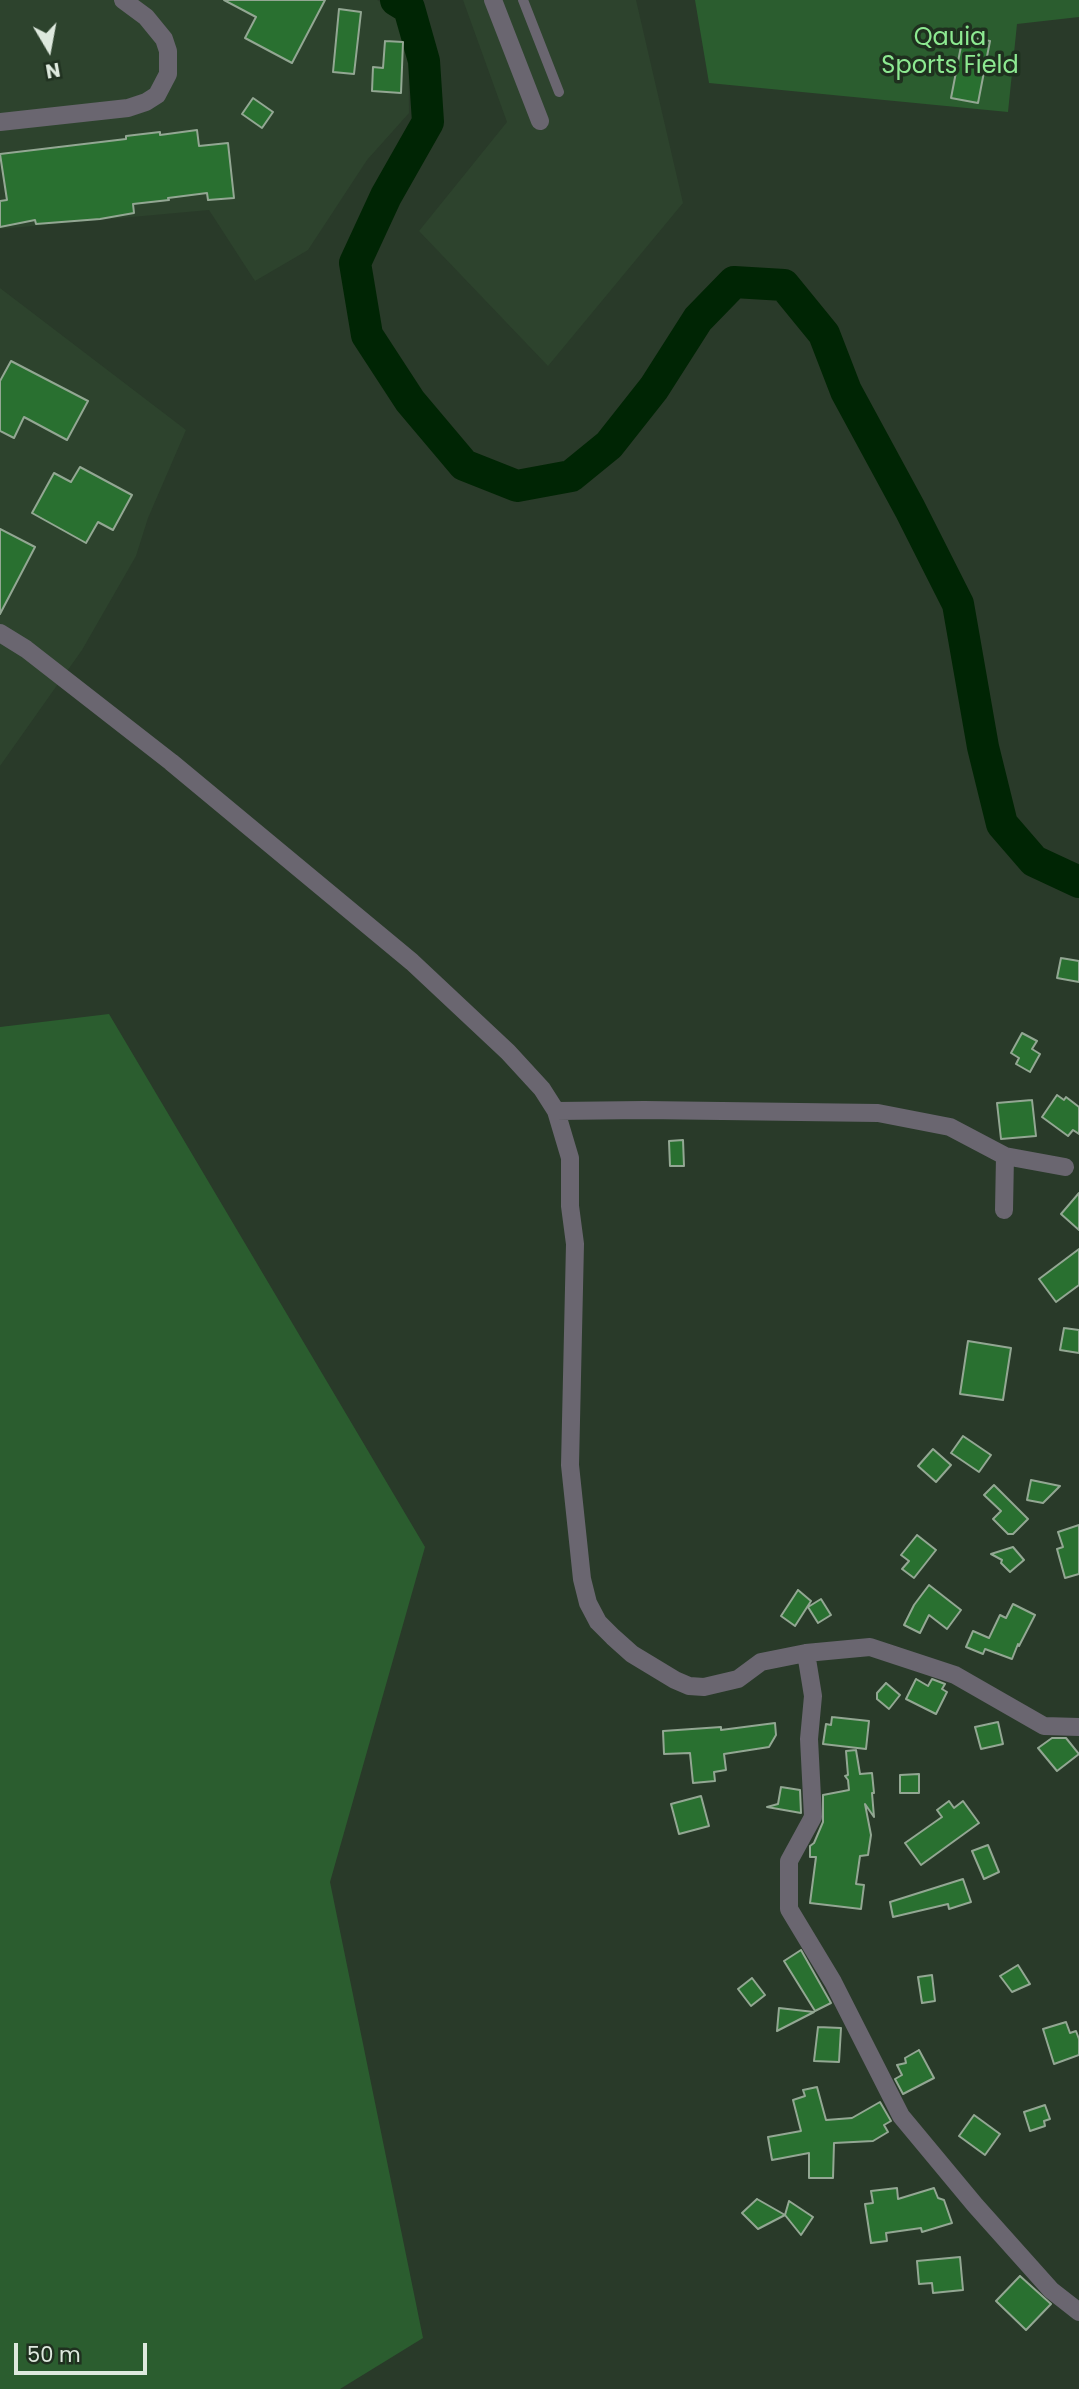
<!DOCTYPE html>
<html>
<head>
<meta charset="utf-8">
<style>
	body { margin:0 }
	#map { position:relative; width:1079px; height:2389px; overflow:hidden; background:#293a29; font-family:Poppins,sans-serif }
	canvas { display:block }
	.north { position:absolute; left:14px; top:14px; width:70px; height:70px; -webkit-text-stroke:5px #1f301f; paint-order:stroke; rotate:170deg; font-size:19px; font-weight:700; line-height:28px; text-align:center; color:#dee9de }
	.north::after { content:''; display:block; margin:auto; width:24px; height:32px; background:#dee9de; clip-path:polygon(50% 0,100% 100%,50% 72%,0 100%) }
	.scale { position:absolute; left:14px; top:2343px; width:133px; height:32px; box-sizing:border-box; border:4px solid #dee9de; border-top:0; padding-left:9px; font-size:21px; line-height:24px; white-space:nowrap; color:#dee9de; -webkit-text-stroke:5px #1f301f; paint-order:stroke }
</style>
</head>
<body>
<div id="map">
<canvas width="1079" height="2389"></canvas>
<div class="north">N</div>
<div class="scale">50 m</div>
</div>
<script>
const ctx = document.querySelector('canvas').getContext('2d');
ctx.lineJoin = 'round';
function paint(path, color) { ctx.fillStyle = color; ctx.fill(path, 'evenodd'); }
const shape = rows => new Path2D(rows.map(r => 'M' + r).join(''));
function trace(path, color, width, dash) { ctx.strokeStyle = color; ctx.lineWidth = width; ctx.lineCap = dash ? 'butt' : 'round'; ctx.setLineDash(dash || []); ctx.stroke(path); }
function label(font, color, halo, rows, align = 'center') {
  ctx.font = font + ' Poppins,sans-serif'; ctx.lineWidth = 7; ctx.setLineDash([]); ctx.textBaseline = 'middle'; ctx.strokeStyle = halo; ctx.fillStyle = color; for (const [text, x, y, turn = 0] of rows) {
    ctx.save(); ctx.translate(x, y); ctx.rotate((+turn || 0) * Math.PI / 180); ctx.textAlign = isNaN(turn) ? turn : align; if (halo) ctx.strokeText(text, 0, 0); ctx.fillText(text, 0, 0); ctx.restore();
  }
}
const built = shape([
	[0,0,377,0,408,19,409,113,367,160,308,250,255,281,209,210,0,229],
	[463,0,636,0,683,203,548,366,419,231,507,122],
	[0,288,186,430,148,518,136,556,82,650,0,766]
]);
const green = shape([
	[695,0,1079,0,1079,17,1017,24,1008,112,709,83],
	[109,1014,425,1547,330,1882,423,2338,340,2389,0,2389,0,1027]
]);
const river = shape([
	[396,0,409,8,424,61,428,122,386,196,355,263,367,335,410,401,464,465,517,486,571,476,609,445,654,388,698,319,734,282,784,285,824,334,846,391,910,509,958,604,983,747,1002,824,1034,861,1079,882]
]);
const building = shape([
	[224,0,325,0,292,63,245,38,256,17,224,0],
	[339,9,361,12,354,74,333,72,339,9],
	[963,36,990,41,978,103,951,98,963,36],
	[385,41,403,42,401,93,372,91,373,67,383,68,385,41],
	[253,98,273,112,262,128,242,114,253,98],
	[197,130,199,146,228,143,234,198,208,200,207,193,168,198,169,200,133,204,134,213,100,219,36,224,35,220,0,227,0,201,7,200,0,154,126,139,126,136,160,132,160,135,197,130],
	[11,361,88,401,67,440,24,417,14,438,0,431,0,381,11,361],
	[80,467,132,495,113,530,98,522,86,543,32,513,54,473,71,482,80,467],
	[0,529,35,547,0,614,0,529],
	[1061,958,1079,961,1079,982,1057,978,1061,958],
	[1022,1033,1037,1041,1032,1049,1040,1054,1030,1072,1016,1064,1019,1058,1011,1053,1022,1033],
	[1057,1095,1064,1100,1066,1097,1079,1107,1079,1134,1073,1130,1068,1136,1042,1117,1057,1095],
	[1032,1100,1036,1136,1001,1139,997,1103,1032,1100],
	[683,1140,684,1166,670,1166,669,1141,683,1140],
	[1079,1193,1079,1230,1061,1214,1079,1193],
	[1079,1249,1079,1285,1056,1302,1039,1279,1079,1249],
	[1064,1328,1079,1330,1079,1353,1060,1350,1064,1328],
	[968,1341,1011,1348,1003,1400,960,1394,968,1341],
	[963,1436,991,1455,979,1472,951,1453,963,1436],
	[933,1449,951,1465,936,1482,918,1466,933,1449],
	[1031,1480,1060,1486,1043,1503,1027,1500,1031,1480],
	[994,1485,1028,1519,1013,1534,1008,1534,993,1519,1001,1511,984,1495,994,1485],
	[1079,1525,1079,1574,1065,1578,1057,1549,1063,1547,1058,1532,1079,1525],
	[917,1535,936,1550,914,1578,902,1569,909,1561,901,1555,917,1535],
	[1013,1547,1024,1560,1010,1572,1001,1563,1002,1560,991,1554,1013,1547],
	[929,1585,961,1610,947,1629,929,1615,920,1633,904,1625,914,1605,929,1585],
	[798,1590,811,1601,795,1626,781,1616,798,1590],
	[821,1599,831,1615,818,1623,808,1607,821,1599],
	[1013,1604,1035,1615,1019,1646,1018,1644,1012,1659,985,1649,983,1654,966,1647,973,1631,989,1638,1000,1615,1006,1618,1013,1604],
	[916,1679,928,1686,932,1679,945,1684,942,1689,947,1692,936,1714,906,1699,916,1679],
	[886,1683,900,1695,889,1709,877,1699,877,1693,886,1683],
	[832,1717,869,1721,866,1749,823,1744,826,1724,831,1725,832,1717],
	[998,1722,1003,1744,981,1749,975,1727,998,1722],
	[775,1723,776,1735,769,1747,724,1754,726,1770,714,1772,715,1781,693,1783,690,1753,664,1754,663,1731,721,1727,721,1730,775,1723],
	[1052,1738,1066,1738,1079,1754,1057,1771,1038,1748,1052,1738],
	[856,1750,860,1774,872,1773,874,1793,872,1793,874,1817,865,1804,871,1835,868,1855,860,1856,856,1884,864,1885,861,1909,810,1903,816,1857,810,1857,810,1846,814,1843,823,1822,823,1795,849,1790,848,1780,845,1776,848,1775,846,1751,856,1750],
	[919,1774,919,1793,900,1793,900,1775,919,1774],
	[781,1787,800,1790,801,1813,767,1807,778,1804,781,1787],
	[701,1796,709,1826,679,1834,671,1804,701,1796],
	[949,1801,954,1808,963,1801,979,1823,921,1865,905,1843,942,1817,937,1810,949,1801],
	[988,1845,999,1872,984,1879,972,1851,988,1845],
	[963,1879,971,1902,949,1909,948,1904,893,1917,890,1902,963,1879],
	[801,1950,831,2003,815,2011,784,1961,801,1950],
	[1018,1965,1030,1984,1012,1992,1000,1976,1018,1965],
	[932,1975,935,2001,922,2003,918,1977,932,1975],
	[752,1978,765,1995,751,2006,738,1989,752,1978],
	[779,2008,814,2012,777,2031,779,2008],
	[1066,2022,1070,2033,1076,2031,1079,2039,1079,2055,1054,2064,1043,2029,1066,2022],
	[818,2027,841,2028,839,2062,814,2061,818,2027],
	[919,2050,934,2078,903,2094,895,2079,902,2075,897,2065,906,2063,905,2058,919,2050],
	[817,2087,826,2120,852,2118,880,2102,891,2121,884,2125,888,2132,873,2141,834,2143,833,2178,809,2178,809,2153,772,2160,768,2137,801,2131,793,2100,805,2096,803,2090,817,2087],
	[1045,2105,1050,2119,1044,2121,1045,2126,1030,2131,1024,2112,1045,2105],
	[974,2115,1000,2134,985,2155,959,2136,974,2115],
	[897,2188,898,2199,934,2188,938,2198,944,2200,952,2223,922,2232,921,2228,886,2233,887,2241,871,2243,865,2204,873,2203,871,2191,897,2188],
	[757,2199,785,2215,758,2229,742,2213,757,2199],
	[789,2201,813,2217,801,2235,785,2215,789,2201],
	[960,2257,963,2290,933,2293,932,2283,919,2284,917,2261,960,2257],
	[1020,2276,1051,2304,1026,2330,996,2301,1020,2276]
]);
const lane = shape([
	[523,0,559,92]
]);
const street = shape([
	[493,0,540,121],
	[0,122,128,108,146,102,157,95,168,74,168,51,164,39,146,17,123,0],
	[0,633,26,649,171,762,412,962,508,1052,542,1089,556,1111,570,1158,570,1206,575,1244,570,1465,582,1579,588,1603,598,1622,613,1637,632,1654,675,1680,689,1686,704,1687,738,1679,761,1662,806,1653,870,1647,955,1675,1044,1726,1079,1727],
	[556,1111,644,1110,878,1113,950,1127,1005,1156,1065,1167],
	[1004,1210,1005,1156],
	[806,1653,813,1696,809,1739,813,1817,789,1861,789,1909,833,1982,901,2116,975,2205,1051,2290,1079,2312]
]);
const parkNames = [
	["Qauia",950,39],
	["Sports Field",950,67]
];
paint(built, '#2d432d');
paint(green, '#2b5d2f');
trace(river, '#002504', 32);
paint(building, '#297030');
trace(building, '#93a793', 2);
trace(lane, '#6a6670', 10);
trace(street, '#6a6670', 18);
label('24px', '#8de991', '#1f301f', parkNames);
</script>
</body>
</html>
